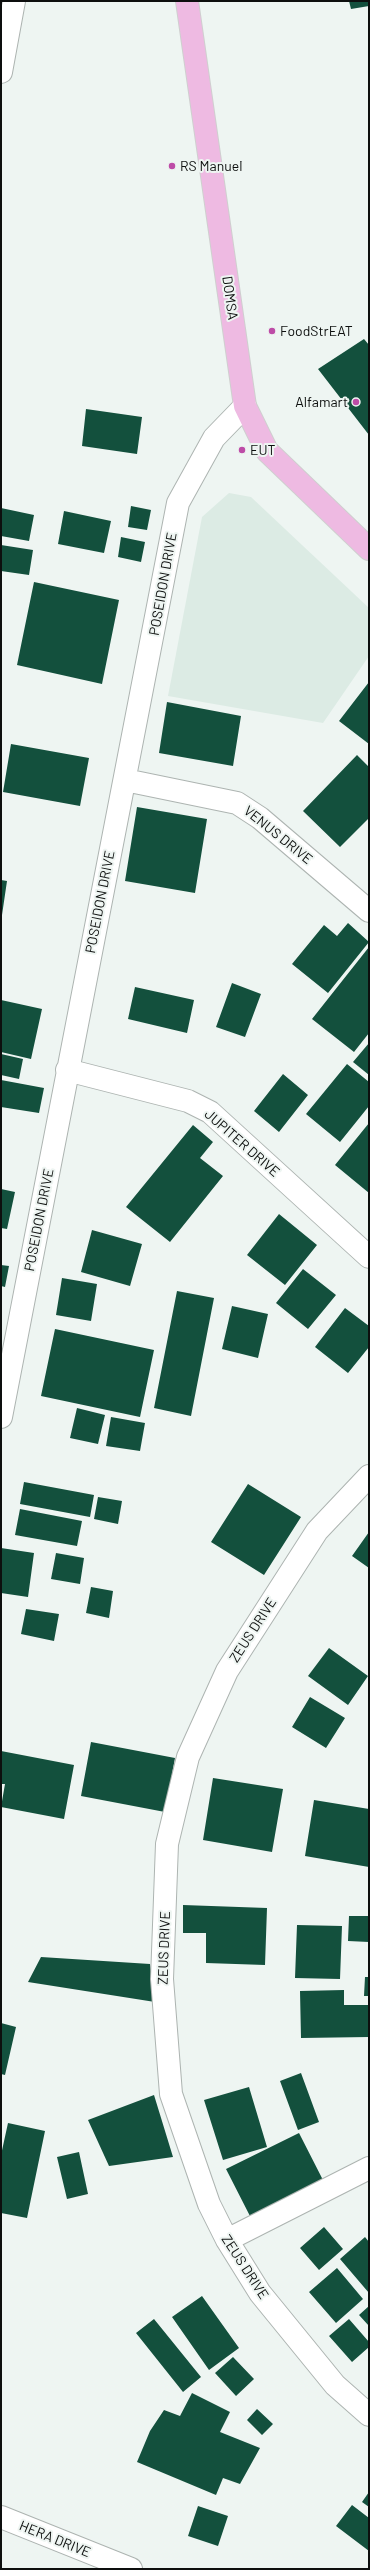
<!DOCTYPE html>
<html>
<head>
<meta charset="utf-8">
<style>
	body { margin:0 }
	#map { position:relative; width:370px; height:2570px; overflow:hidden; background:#eef5f2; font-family:Barlow,sans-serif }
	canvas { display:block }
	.frame { position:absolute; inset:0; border:2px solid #0d0f0e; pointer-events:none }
</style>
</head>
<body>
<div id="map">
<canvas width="370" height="2570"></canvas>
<div class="frame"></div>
</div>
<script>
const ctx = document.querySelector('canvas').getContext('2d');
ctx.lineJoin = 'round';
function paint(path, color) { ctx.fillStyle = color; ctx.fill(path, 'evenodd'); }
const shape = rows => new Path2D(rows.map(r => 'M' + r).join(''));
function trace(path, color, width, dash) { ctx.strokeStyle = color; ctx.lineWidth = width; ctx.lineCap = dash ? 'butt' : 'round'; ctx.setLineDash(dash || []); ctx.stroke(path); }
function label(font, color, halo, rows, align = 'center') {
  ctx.font = font + ' Barlow,sans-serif'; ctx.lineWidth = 4; ctx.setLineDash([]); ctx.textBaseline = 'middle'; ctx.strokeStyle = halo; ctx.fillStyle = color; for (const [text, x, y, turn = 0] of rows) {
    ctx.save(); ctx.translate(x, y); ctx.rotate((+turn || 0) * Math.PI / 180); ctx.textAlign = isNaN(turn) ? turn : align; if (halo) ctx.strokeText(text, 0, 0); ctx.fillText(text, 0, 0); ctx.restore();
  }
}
const built = shape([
	[229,493,251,497,369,608,369,656,323,723,168,696,202,517]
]);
const building = shape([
	[349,1,369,1,369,6,351,9],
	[364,339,369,345,369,435,318,369],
	[86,409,142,417,137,454,82,446],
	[131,506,151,510,147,530,128,527],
	[1,508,34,515,29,541,1,536],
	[64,511,111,521,104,553,58,544],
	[121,537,145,542,141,562,118,557],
	[1,545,33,550,29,575,1,571],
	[34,582,119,600,102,684,17,665],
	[369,682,369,744,339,721],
	[167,702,241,716,233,766,159,753],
	[11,744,89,758,80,806,3,792],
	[357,755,369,767,369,818,340,847,303,811],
	[137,807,207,819,195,893,125,881],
	[1,880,7,881,2,915,1,915],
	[348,923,369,942,328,993,292,964,324,925,337,936],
	[369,947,369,1033,354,1052,312,1019],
	[232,983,261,994,245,1037,216,1027],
	[135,987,194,1000,187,1033,128,1019],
	[1,1000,42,1009,31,1059,1,1052],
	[369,1043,369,1075,353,1062],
	[1,1054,23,1059,19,1079,1,1075],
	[347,1064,369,1082,369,1106,340,1142,306,1114],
	[283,1074,308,1095,279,1132,254,1111],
	[1,1080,44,1088,39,1113,1,1107],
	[369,1123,369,1193,335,1165],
	[193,1125,213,1142,200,1158,223,1176,170,1242,126,1207],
	[1,1189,15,1192,7,1229,1,1228],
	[279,1214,317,1245,285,1285,247,1255],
	[92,1230,142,1244,130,1286,81,1272],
	[1,1265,9,1266,5,1287,1,1286],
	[303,1269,336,1295,308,1329,276,1303],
	[62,1278,97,1284,91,1321,56,1315],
	[177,1291,214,1298,191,1416,154,1408],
	[232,1306,268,1314,258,1358,222,1349],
	[345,1308,369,1326,369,1347,348,1373,315,1347],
	[55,1329,154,1350,140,1417,41,1396],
	[77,1408,105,1415,98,1444,70,1438],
	[111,1417,145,1423,140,1451,106,1446],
	[24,1482,94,1495,90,1517,20,1504],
	[248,1484,301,1517,264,1575,211,1542],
	[98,1497,122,1501,118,1524,94,1519],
	[20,1509,82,1521,77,1546,15,1535],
	[369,1532,369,1568,352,1556],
	[1,1548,34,1553,28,1597,1,1593],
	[56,1553,84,1558,80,1584,51,1579],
	[91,1587,113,1591,109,1618,86,1613],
	[26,1609,59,1614,54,1641,21,1634],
	[329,1648,368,1676,348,1705,308,1676],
	[310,1697,345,1718,326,1748,292,1727],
	[91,1742,175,1758,165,1812,81,1796],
	[1,1751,74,1765,64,1819,1,1807,5,1784,1,1784],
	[213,1778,283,1789,272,1852,203,1840],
	[314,1800,369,1809,369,1867,305,1856],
	[183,1905,267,1908,265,1965,206,1963,206,1933,183,1933],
	[349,1916,369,1916,369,1942,348,1941],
	[297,1925,342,1926,340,1979,295,1978],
	[41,1957,150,1964,155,2002,28,1982],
	[365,1977,369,1977,369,1996,364,1996],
	[344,1990,344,2005,369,2005,369,2037,301,2038,300,1991],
	[1,2023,16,2027,5,2075,1,2074],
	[301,2073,319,2122,298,2130,280,2081],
	[249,2087,267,2147,223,2160,204,2100],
	[154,2095,173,2157,109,2166,88,2120],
	[8,2123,45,2131,27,2218,1,2213,1,2155],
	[299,2133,325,2184,252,2220,226,2169],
	[79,2152,88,2194,67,2199,57,2157],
	[324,2227,343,2249,319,2270,300,2248],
	[365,2237,369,2242,369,2293,340,2259],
	[337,2268,363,2299,336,2323,309,2292],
	[202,2296,239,2348,209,2370,172,2317],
	[369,2306,369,2326,359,2315],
	[154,2319,201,2377,183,2392,136,2333],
	[349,2319,369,2342,369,2347,352,2362,329,2336],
	[233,2357,254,2379,236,2396,215,2373],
	[192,2393,230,2412,220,2432,260,2448,240,2484,223,2478,216,2495,137,2462,150,2431,164,2410,180,2416],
	[257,2409,273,2424,262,2435,247,2420],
	[369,2492,369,2507,362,2502],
	[352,2505,369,2518,369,2551,336,2526],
	[198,2506,228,2516,218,2546,188,2536]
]);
const minor = shape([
	[1,72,14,1],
	[125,780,237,803,260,818,369,911],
	[67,1070,188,1101,210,1112,369,1257],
	[1,1417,178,503,214,438,245,406],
	[369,1476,317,1531,227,1671,188,1757,167,1844,162,1979,171,2094,209,2204,227,2240,260,2293,335,2385,369,2415],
	[227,2240,369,2168],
	[1,2517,131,2569]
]);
const major = shape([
	[187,1,245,406,267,451,369,549]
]);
const markers = [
	[172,166,4,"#bd4ca7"],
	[272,331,4,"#bd4ca7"],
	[356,402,4,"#bd4ca7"],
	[242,450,4,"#bd4ca7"]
];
const poiNames = [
	["RS Manuel",180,166],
	["FoodStrEAT",280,331],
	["Alfamart",348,402,"right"],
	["EUT",250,450]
];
const streetNames = [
	["DOMSA",230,298,82],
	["POSEIDON DRIVE",163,584,-80],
	["VENUS DRIVE",278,835,39],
	["POSEIDON DRIVE",100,902,-79],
	["JUPITER DRIVE",242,1143,41],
	["POSEIDON DRIVE",39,1220,-79],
	["ZEUS DRIVE",253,1630,-57],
	["ZEUS DRIVE",164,1948,-88],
	["ZEUS DRIVE",245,2267,57],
	["HERA DRIVE",55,2539,22]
];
paint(built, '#dcebe4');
paint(building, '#13503d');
trace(minor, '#adb4b1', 24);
trace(major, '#cfcfcf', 24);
trace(minor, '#fff', 22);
trace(major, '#eebae2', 22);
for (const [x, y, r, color] of markers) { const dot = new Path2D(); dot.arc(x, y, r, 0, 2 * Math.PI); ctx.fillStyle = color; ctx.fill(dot); trace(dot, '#eef5f2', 1.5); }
label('14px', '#0d0f0e', '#eef5f2', poiNames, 'left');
label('14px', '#0d0f0e', '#eef5f2', streetNames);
</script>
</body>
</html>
